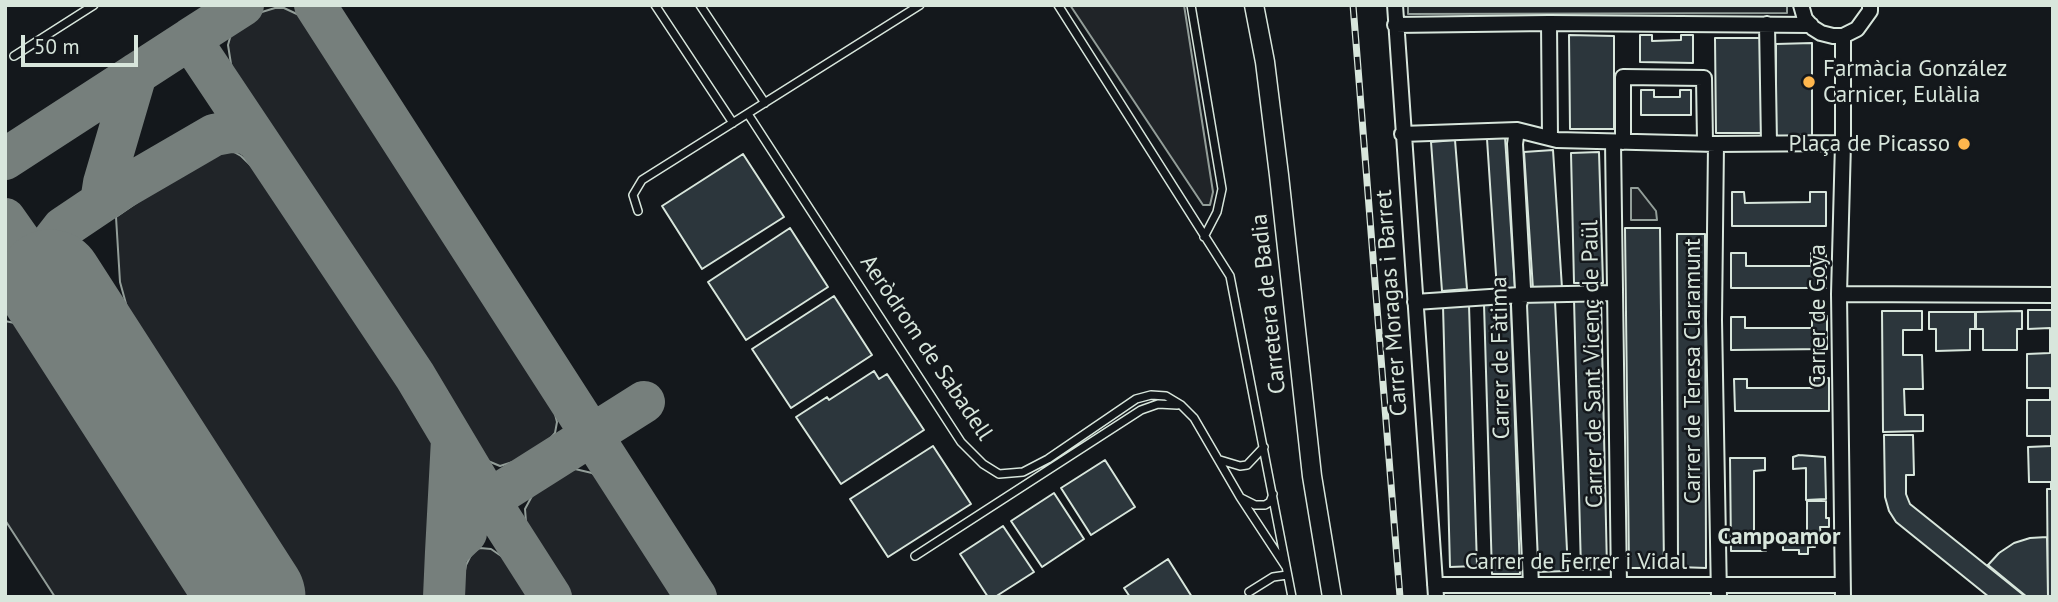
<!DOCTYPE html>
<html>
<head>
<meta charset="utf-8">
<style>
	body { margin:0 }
	#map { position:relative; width:2058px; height:602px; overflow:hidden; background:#14181c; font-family:"PT Sans",sans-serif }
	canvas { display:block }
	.frame { position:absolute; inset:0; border:7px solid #d8e6dc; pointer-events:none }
	.scale { position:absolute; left:21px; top:35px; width:117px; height:32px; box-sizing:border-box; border:4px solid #d8e6dc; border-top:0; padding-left:9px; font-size:21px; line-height:24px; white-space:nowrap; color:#d8e6dc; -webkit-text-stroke:5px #14181c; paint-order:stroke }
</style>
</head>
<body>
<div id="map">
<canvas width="2058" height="602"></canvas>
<div class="frame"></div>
<div class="scale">50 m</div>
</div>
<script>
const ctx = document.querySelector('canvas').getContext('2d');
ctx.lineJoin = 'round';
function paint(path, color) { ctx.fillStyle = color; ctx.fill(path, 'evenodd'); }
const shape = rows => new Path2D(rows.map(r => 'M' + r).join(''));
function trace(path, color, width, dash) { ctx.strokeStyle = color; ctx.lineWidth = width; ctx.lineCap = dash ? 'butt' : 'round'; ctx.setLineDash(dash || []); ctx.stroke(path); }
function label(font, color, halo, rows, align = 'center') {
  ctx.font = font + ' "PT Sans",sans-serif'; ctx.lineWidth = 5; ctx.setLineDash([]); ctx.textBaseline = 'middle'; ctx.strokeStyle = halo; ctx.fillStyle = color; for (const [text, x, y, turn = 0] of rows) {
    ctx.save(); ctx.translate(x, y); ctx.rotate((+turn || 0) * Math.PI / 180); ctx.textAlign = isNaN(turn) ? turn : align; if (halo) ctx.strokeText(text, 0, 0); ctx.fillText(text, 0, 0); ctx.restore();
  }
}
const green = shape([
	[1070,5,1184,5,1213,192,1210,205,1203,205,1070,5],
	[1408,5,1787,5,1787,13,1408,14,1408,5],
	[275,8,284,8,299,15,323,42,541,380,552,402,557,422,555,433,541,449,522,459,500,466,488,461,458,428,244,97,231,64,228,45,231,34,252,15,275,8],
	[226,151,234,152,241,156,269,183,430,434,435,448,437,465,430,597,294,597,158,387,139,351,120,282,116,217,177,175,226,151],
	[1631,188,1638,188,1656,211,1657,220,1631,220,1631,188],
	[5,321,24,325,36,336,205,597,55,597,5,520,5,321],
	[575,469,592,473,609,488,632,518,683,597,567,597,537,548,526,522,525,509,532,496,549,480,575,469],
	[480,548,491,549,507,560,536,597,460,597,466,565,472,553,480,548]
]);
const taxiway = shape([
	[315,5,696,597],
	[190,39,243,5],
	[5,159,190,39,415,376,489,500,551,597],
	[101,202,104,183,136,74],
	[5,219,50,283],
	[50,283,44,266,49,246,63,228,121,189,214,135,230,132,246,133,257,140],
	[452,439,446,552,466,519,489,500,644,402],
	[444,597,446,552,466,533]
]);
const runway = shape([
	[50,283,252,597]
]);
const building = shape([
	[1569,35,1614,36,1614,129,1570,129,1569,35],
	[1640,35,1652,35,1652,41,1681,40,1681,35,1693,35,1693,63,1640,62,1640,35],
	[1715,38,1763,38,1764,133,1716,133,1715,38],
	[1812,43,1812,136,1776,136,1776,44,1812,43],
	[1641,90,1654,90,1654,97,1680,97,1680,90,1691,90,1691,115,1641,115,1641,90],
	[1505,137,1515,289,1497,290,1487,139,1505,137],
	[1455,140,1467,289,1442,291,1431,142,1455,140],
	[1553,150,1562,288,1533,289,1524,152,1553,150],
	[1599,152,1603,283,1574,283,1571,153,1599,152],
	[743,154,784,217,702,269,662,206,743,154],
	[1732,192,1744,192,1745,203,1810,202,1810,192,1826,192,1826,226,1732,226,1732,192],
	[790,228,828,287,746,340,708,282,790,228],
	[1625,228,1660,228,1664,568,1629,568,1625,228],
	[1677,234,1705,234,1706,568,1678,567,1677,234],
	[1731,253,1746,253,1746,266,1811,266,1811,253,1826,253,1826,288,1731,288,1731,253],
	[834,296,872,355,791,408,752,349,834,296],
	[1574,299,1601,299,1607,569,1581,570,1574,299],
	[1555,301,1568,571,1537,572,1523,302,1555,301],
	[1484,304,1511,304,1520,574,1492,574,1484,304],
	[1469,305,1477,566,1450,567,1443,306,1469,305],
	[2028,310,2053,310,2053,488,2051,488,2051,482,2029,482,2028,447,2051,446,2051,436,2027,436,2027,400,2050,400,2050,388,2027,388,2027,354,2050,353,2050,328,2028,329,2028,310],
	[1882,311,1922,311,1922,330,1903,330,1903,355,1922,355,1923,389,1904,389,1905,415,1923,415,1923,431,1883,432,1882,311],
	[2022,311,2022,329,2017,329,2017,350,1983,350,1983,329,1976,329,1976,312,2022,311],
	[1929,312,1975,312,1975,329,1970,329,1970,350,1936,351,1936,329,1929,329,1929,312],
	[1812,316,1827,316,1827,349,1731,350,1731,317,1745,317,1745,328,1812,328,1812,316],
	[874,371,879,379,887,374,924,430,841,484,796,417,827,397,829,400,874,371],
	[1814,378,1829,378,1829,411,1735,411,1734,379,1747,379,1747,388,1814,388,1814,378],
	[1884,435,1913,435,1914,475,1906,475,1906,494,1910,504,2026,597,1989,597,1896,522,1889,511,1885,497,1884,435],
	[933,446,971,504,888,557,850,499,933,446],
	[1799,455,1825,457,1826,499,1806,500,1806,468,1793,469,1793,457,1799,455],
	[1730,458,1765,458,1765,470,1754,471,1754,536,1765,536,1766,551,1731,551,1730,458],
	[1105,460,1135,507,1091,535,1061,488,1105,460],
	[2047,489,2053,489,2053,597,2048,597,2047,489],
	[1054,493,1084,539,1042,567,1011,521,1054,493],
	[1807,501,1826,501,1826,518,1829,518,1829,527,1820,527,1821,536,1815,535,1815,547,1808,547,1808,554,1799,554,1799,550,1783,550,1783,533,1807,533,1807,501],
	[1003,526,1034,572,995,597,988,597,960,554,1003,526],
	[2047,537,2048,597,2027,597,1988,565,1999,553,2014,543,2030,538,2047,537],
	[1168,559,1192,597,1130,597,1124,588,1168,559]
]);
const service = shape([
	[655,5,733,123],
	[700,5,765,103],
	[1058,5,1230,276,1292,597],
	[1191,5,1222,189,1217,212,1204,237],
	[14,56,94,5],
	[748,114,961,442,983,464,999,474,1023,472,1048,459,1136,399,1151,395,1166,396,1181,405,1194,418,1240,497,1286,567],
	[638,211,633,195,642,180,920,5],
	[1220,460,1240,466,1247,465,1264,447],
	[1241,498,1255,505,1265,505,1270,502,1273,494],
	[915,556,1141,410,1158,404,1177,405],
	[1249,592,1273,577,1287,575]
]);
const minor = shape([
	[1395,5,1436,597],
	[1801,5,1805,19,1813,28,1821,33,1833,36,1843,36,1857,29,1870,11,1870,5],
	[1549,23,1550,138],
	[1767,24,1769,143],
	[1395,25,1549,23,1811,25],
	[1517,130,1515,144,1523,289,1519,305,1531,585],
	[1402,134,1517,130,1557,140,1716,144,1843,143],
	[1613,142,1619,585],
	[1623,142,1623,77,1704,78,1705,142],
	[1716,144,1714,320,1719,597],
	[1839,294,2053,295],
	[1415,302,1520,295,1615,293],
	[1435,585,1842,585],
	[1843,597,1839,294,1843,143,1843,36]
]);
const tertiary = shape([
	[1254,5,1265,62,1279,175,1312,476,1332,597]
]);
const rail = shape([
	[1353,5,1400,597]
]);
const markers = [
	[1809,82,7,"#ffb74d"],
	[1964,144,7,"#ffb74d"]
];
const poiNames = [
	["Farmàcia González",1823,69],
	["Carnicer, Eulàlia",1823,95],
	["Plaça de Picasso",1950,144,"right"]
];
const streetNames = [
	["Carrer Moragas i Barret",1392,303,-94],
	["Carretera de Badia",1269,304,-96],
	["Carrer de Goya",1818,316,-90],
	["Aeròdrom de Sabadell",926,348,56],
	["Carrer de Fàtima",1501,358,-91],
	["Carrer de Sant Vicenç de Paül",1593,364,-91],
	["Carrer de Teresa Claramunt",1693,371,-90],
	["Carrer de Ferrer i Vidal",1576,562]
];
const neighbourhoodNames = [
	["Campoamor",1779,537]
];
paint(green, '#202428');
trace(green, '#939e99', 2);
trace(taxiway, '#767f7c', 42);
trace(runway, '#767f7c', 107);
paint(building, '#2c363c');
trace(building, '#d8e6dc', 2);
trace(service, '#d8e6dc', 10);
trace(minor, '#d8e6dc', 18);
trace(tertiary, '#d8e6dc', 21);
trace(service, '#14181c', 7);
trace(minor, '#14181c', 14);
trace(tertiary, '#14181c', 18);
trace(rail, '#d8e6dc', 7);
trace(rail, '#14181c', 4.5, [13]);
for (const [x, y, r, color] of markers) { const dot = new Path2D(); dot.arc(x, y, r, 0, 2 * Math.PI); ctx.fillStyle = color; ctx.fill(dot); trace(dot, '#14181c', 2.5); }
label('23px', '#d8e6dc', '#14181c', poiNames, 'left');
label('23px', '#d8e6dc', '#14181c', streetNames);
label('bold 24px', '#d8e6dc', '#14181c', neighbourhoodNames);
</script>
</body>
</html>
